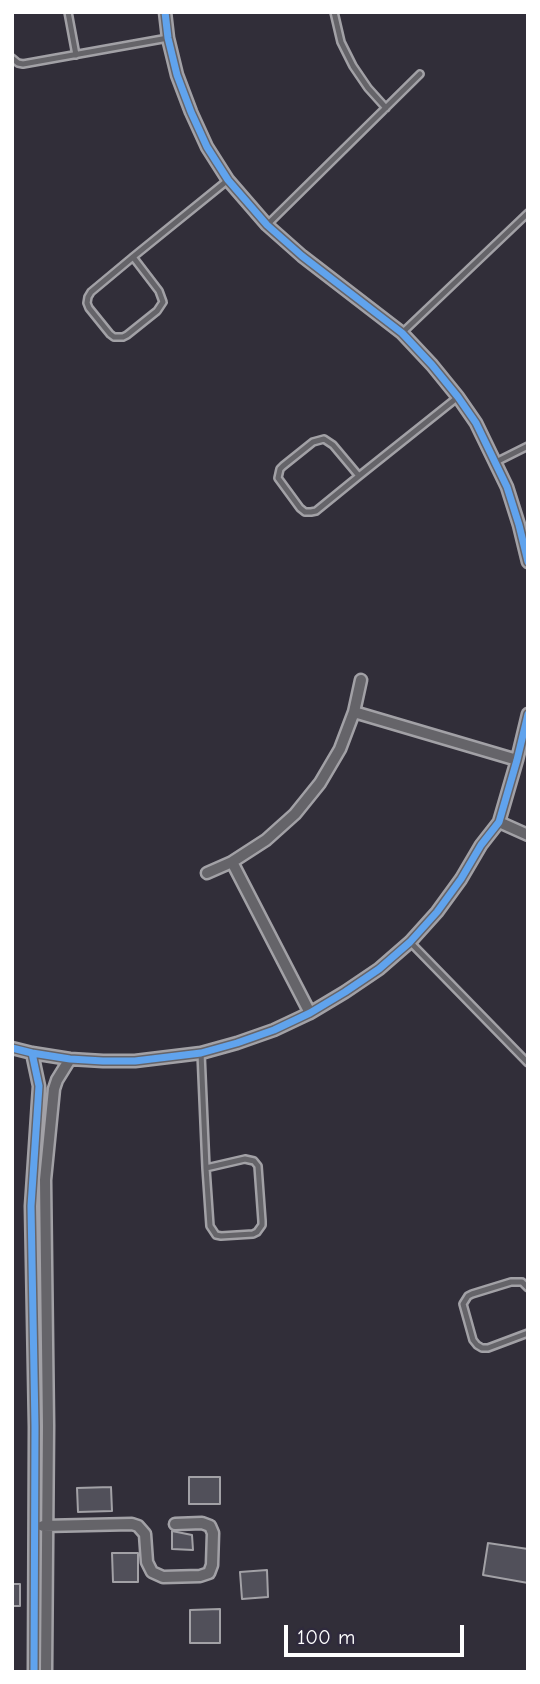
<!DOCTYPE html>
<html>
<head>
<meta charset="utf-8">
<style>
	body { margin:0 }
	#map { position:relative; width:540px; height:1684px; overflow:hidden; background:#312e39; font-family:"Comic Neue",sans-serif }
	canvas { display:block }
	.frame { position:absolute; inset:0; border:14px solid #fff; pointer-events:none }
	.scale { position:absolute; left:284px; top:1625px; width:180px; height:32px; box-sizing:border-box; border:4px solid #fff; border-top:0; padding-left:9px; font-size:21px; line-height:24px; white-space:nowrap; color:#fff; -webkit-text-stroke:5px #2f2a3d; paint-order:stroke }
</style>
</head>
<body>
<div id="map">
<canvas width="540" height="1684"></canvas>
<div class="frame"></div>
<div class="scale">100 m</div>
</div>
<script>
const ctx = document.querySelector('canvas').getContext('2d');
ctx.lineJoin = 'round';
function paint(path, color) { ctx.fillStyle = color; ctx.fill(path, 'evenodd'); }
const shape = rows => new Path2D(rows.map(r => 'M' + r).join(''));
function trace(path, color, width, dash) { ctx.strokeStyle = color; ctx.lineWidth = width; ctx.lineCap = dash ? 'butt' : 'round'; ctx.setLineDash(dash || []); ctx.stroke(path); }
const building = shape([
	[189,1477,220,1477,220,1504,189,1504,189,1477],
	[111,1487,112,1511,78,1512,77,1488,111,1487],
	[172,1531,192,1535,193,1550,172,1549,172,1531],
	[488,1543,528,1549,528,1583,483,1575,488,1543],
	[112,1553,138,1553,138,1582,113,1582,112,1553],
	[267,1570,268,1597,242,1599,240,1572,267,1570],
	[12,1584,20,1584,20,1606,12,1606,12,1584],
	[220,1609,220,1643,190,1643,190,1610,220,1609]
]);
const service = shape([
	[68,12,76,55],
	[334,12,341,42,353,66,368,88,386,108],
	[12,58,18,63,23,64,168,38],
	[267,225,420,74],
	[133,257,159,291,163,302,157,311,127,335,123,337,114,337,110,334,89,308,87,303,88,297,91,292,133,257,228,180],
	[402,333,528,213],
	[494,463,528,446],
	[359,476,333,445,324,439,313,442,283,466,280,469,278,478,300,508,305,512,311,512,316,511,359,476,458,397],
	[410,942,528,1063],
	[201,1053,206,1168,210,1226,216,1235,221,1236,253,1234,257,1232,262,1225,262,1221,258,1166,254,1161,245,1159,206,1168],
	[528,1288,522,1282,511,1282,472,1294,468,1296,463,1304,473,1340,477,1345,482,1348,488,1348,528,1333]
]);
const minor = shape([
	[165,12,168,38,177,75,191,112,207,147,228,180,267,225,302,256,402,333,432,365,458,397,476,423,507,487,519,525,528,562],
	[354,712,517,760],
	[499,822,528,835],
	[232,862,310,1013],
	[207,873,232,862,266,840,295,814,320,783,340,749,354,712,361,680],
	[12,1048,32,1053,70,1059,103,1061,135,1061,201,1053,237,1043,274,1030,310,1013,345,992,379,969,410,942,437,912,461,879,481,845,499,822,517,760,528,714],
	[32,1053,39,1086,31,1206,35,1427,34,1672],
	[43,1526,132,1524,138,1526,145,1534,147,1562,152,1572,163,1577,200,1576,209,1573,212,1565,213,1533,210,1526,202,1523,175,1524],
	[46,1672,48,1426,45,1180,54,1089,57,1080,70,1059]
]);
const cycleway = shape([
	[165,12,168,38,177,75,191,112,207,147,228,180,267,225,302,256,402,333,432,365,458,397,476,423,507,487,519,525,528,562],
	[12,1048,32,1053,70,1059,103,1061,135,1061,201,1053,237,1043,274,1030,310,1013,345,992,379,969,410,942,437,912,461,879,481,845,499,822,517,760,528,714],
	[32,1053,39,1086,31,1206,35,1427,34,1672]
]);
paint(building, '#51505a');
trace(building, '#a2a1a6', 2);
trace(service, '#a2a1a6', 10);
trace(minor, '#a2a1a6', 15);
trace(service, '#656469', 5);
trace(minor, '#656469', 10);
trace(cycleway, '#60a3ed', 7);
</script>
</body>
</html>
